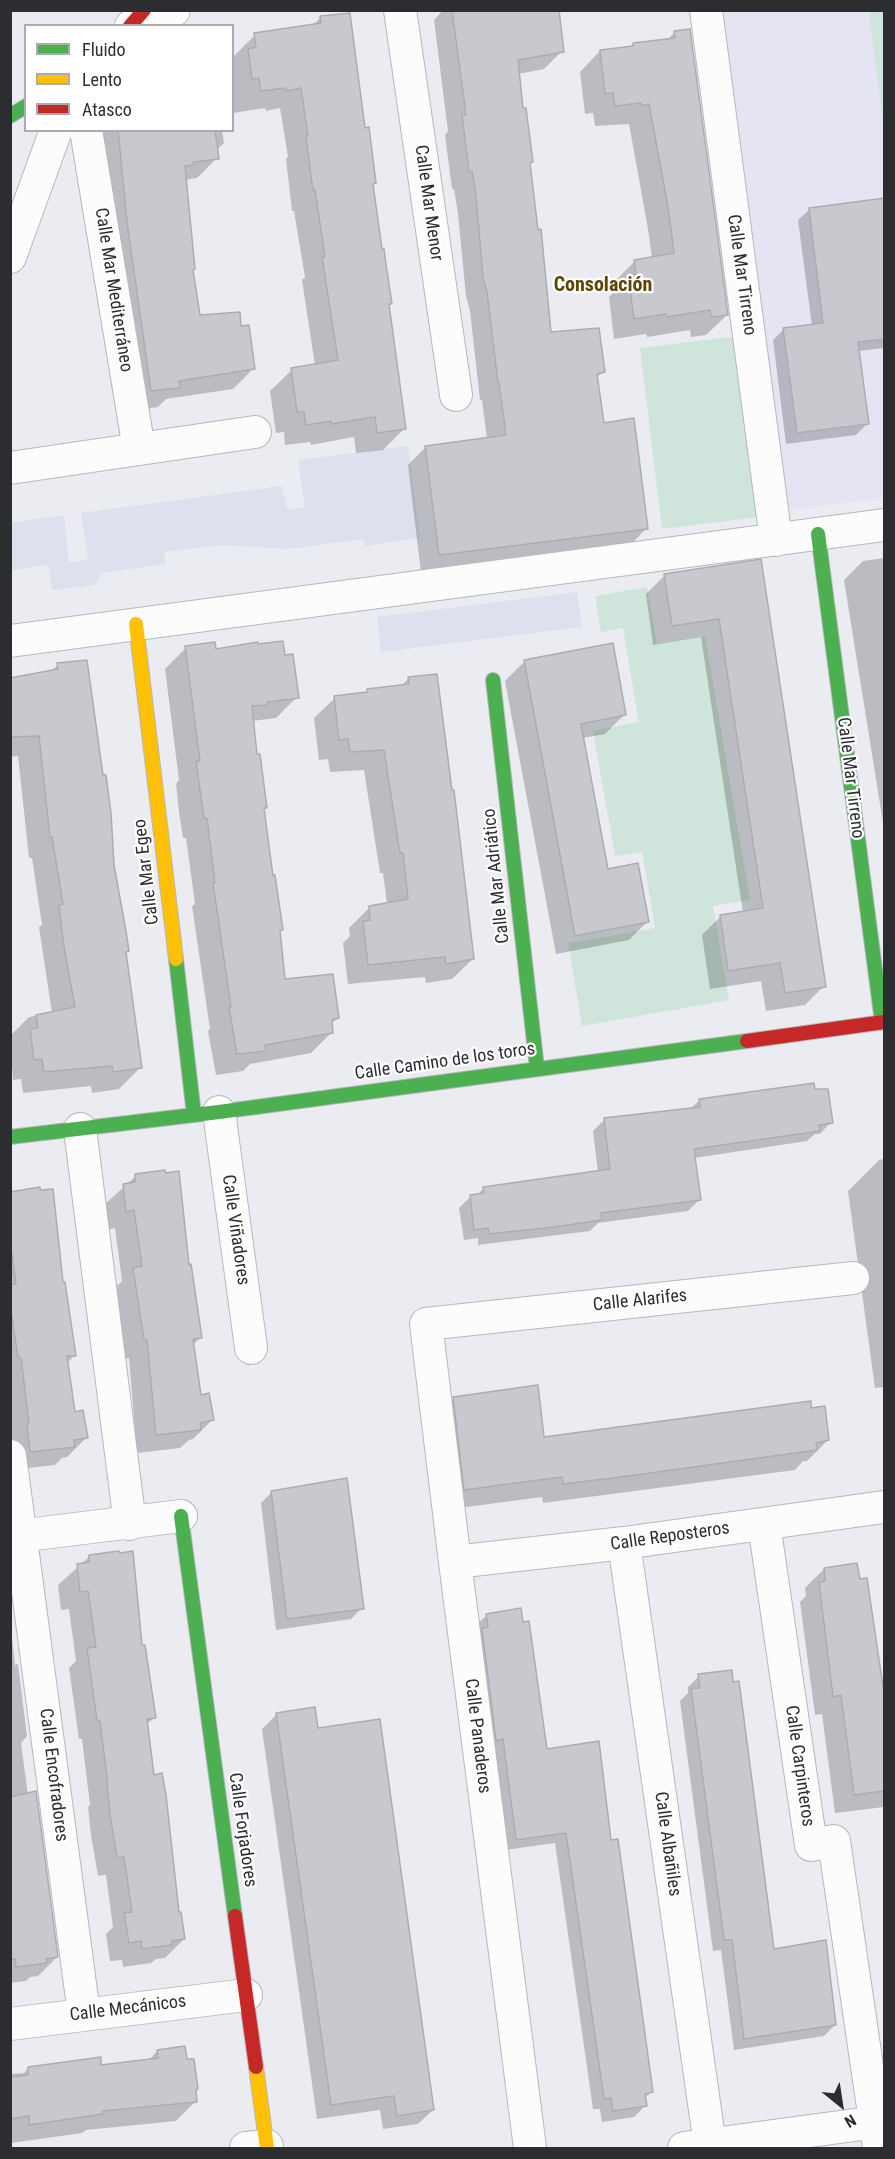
<!DOCTYPE html>
<html>
<head>
<meta charset="utf-8">
<style>
	body { margin:0 }
	#map { position:relative; width:895px; height:2159px; overflow:hidden; background:#eaecf2; font-family:"Roboto Condensed",sans-serif }
	canvas { display:block }
	.frame { position:absolute; inset:0; border:12px solid #2b2d31; pointer-events:none }
	.legend { position:absolute; left:24px; top:24px; width:210px; height:108px; box-sizing:border-box; background:#fff; border:2px solid #aaabad; margin:0; padding:8px 10px; list-style:none; font-size:18px; color:#2b2d31 }
	.legend li { display:flex; align-items:center; gap:12px; height:30px }
	.legend b { width:30px; border:2px solid #aaabad }
	.north { position:absolute; left:811px; top:2075px; width:60px; height:60px; -webkit-text-stroke:4px #fff; paint-order:stroke; rotate:150deg; font-size:16px; font-weight:700; line-height:24px; text-align:center; color:#2b2d31 }
	.north::after { content:''; display:block; margin:auto; width:21px; height:27px; background:#2b2d31; clip-path:polygon(50% 0,100% 100%,50% 72%,0 100%) }
</style>
</head>
<body>
<div id="map">
<canvas width="895" height="2159"></canvas>
<div class="frame"></div>
<ul class="legend">
<li><b style="height:8px;background:#4caf50"></b>Fluido</li>
<li><b style="height:8px;background:#ffc107"></b>Lento</li>
<li><b style="height:8px;background:#c62828"></b>Atasco</li>
</ul>
<div class="north">N</div>
</div>
<script>
const ctx = document.querySelector('canvas').getContext('2d');
ctx.lineJoin = 'round';
function paint(path, color) { ctx.fillStyle = color; ctx.fill(path, 'evenodd'); }
const shape = rows => new Path2D(rows.map(r => 'M' + r).join(''));
function trace(path, color, width, dash) { ctx.strokeStyle = color; ctx.lineWidth = width; ctx.lineCap = dash ? 'butt' : 'round'; ctx.setLineDash(dash || []); ctx.stroke(path); }
function label(font, color, halo, rows, align = 'center') {
  ctx.font = font + ' "Roboto Condensed",sans-serif'; ctx.lineWidth = 4.5; ctx.setLineDash([]); ctx.textBaseline = 'middle'; ctx.strokeStyle = halo; ctx.fillStyle = color; for (const [text, x, y, turn = 0] of rows) {
    ctx.save(); ctx.translate(x, y); ctx.rotate((+turn || 0) * Math.PI / 180); ctx.textAlign = isNaN(turn) ? turn : align; if (halo) ctx.strokeText(text, 0, 0); ctx.fillText(text, 0, 0); ctx.restore();
  }
}
const built = shape([
	[408,446,420,538,365,546,364,539,288,549,220,545,164,552,166,564,101,573,99,580,94,585,52,590,49,565,11,570,11,523,64,515,69,562,88,560,81,513,282,486,287,509,305,508,298,460],
	[577,592,582,627,381,652,377,617]
]);
const education = shape([
	[712,11,884,11,884,498,780,511]
]);
const green = shape([
	[869,11,884,11,884,129],
	[738,336,760,517,662,529,640,348],
	[647,587,657,644,705,636,750,900,713,906,729,1000,582,1026,568,943,655,928,642,852,615,856,593,731,639,722,623,628,601,632,595,596]
]);
const shadow = shape([
	[443,10,557,10,562,51,544,69,518,74,550,334,603,372,596,378,603,424,647,528,629,546,421,573,408,465,426,447,487,439,482,400,480,400,470,311,466,296,458,214,454,189,452,189,445,135,448,131,434,20],
	[321,17,364,130,375,183,372,185,390,304,388,306,404,429,383,450,356,453,354,437,311,445,310,442,285,445,284,432,276,433,270,391,292,370,315,366,302,280,305,277,294,211,292,211,286,159,288,157,280,108,266,111,265,108,233,113,234,56,255,35,312,26],
	[674,33,727,315,706,335,691,337,690,330,647,337,646,334,614,339,609,297,616,290,614,282,635,261,652,258,648,229,629,124,595,126,593,113,585,114,580,72,600,51,629,48,633,44,667,40],
	[95,130,222,130,224,143,216,151,217,158,197,178,184,180,192,270,198,317,240,327,254,368,233,389,166,399,158,407,131,411],
	[884,200,884,348,858,351,867,424,856,435,786,444,773,340,784,329,812,326,798,220,810,209],
	[884,558,884,829,844,580,863,561],
	[760,561,824,986,805,1005,766,1011,761,981,710,989,702,935,721,916,743,913,701,637,653,645,646,594,665,575],
	[186,648,284,656,297,697,276,718,252,721,266,807,263,810,281,929,279,931,284,980,338,1018,331,1024,332,1032,311,1053,250,1064,243,1071,216,1075,208,1031,210,1029,192,906,195,904,186,838,183,838,179,812,176,784,179,780,165,669],
	[524,662,624,715,605,734,582,738,606,871,648,921,629,940,556,954,505,681],
	[58,665,113,865,140,1068,119,1089,92,1093,91,1086,23,1093,21,1079,13,1080,10,1036,29,1017,52,1013,39,927,42,925,32,858,29,858,18,756,10,757,10,679,50,672],
	[409,678,473,959,452,979,426,983,425,977,348,984,343,943,350,936,349,928,370,907,387,904,383,873,380,873,364,770,330,772,328,759,319,760,314,718,335,698,401,686],
	[700,1100,831,1122,820,1134,815,1134,807,1141,694,1158,699,1200,688,1211,598,1223,590,1231,478,1245,478,1238,464,1240,459,1208,470,1197,476,1196,484,1188,598,1172,593,1131,604,1120,690,1109],
	[884,1159,884,1387,875,1388,848,1191,879,1160],
	[136,1176,187,1266,200,1338,193,1345,199,1396,212,1420,193,1439,189,1440,180,1448,137,1453,129,1358,125,1359,115,1288,122,1281,115,1228,107,1230,105,1204],
	[10,1194,62,1284,75,1355,67,1363,73,1414,86,1438,67,1457,62,1458,55,1465,11,1470],
	[454,1398,543,1438,810,1410,828,1440,807,1461,803,1461,795,1470,543,1503,542,1497,444,1510,433,1419],
	[272,1492,362,1608,351,1619,276,1630,261,1503],
	[90,1556,141,1647,154,1718,146,1725,153,1777,184,1939,165,1958,156,1959,151,1963,123,1967,122,1960,110,1961,106,1934,113,1927,106,1875,98,1876,91,1835,88,1807,90,1805,82,1739,79,1739,69,1668,76,1661,69,1609,61,1610,58,1585],
	[824,1569,884,1705,884,1807,835,1813,822,1714,815,1715,800,1602,806,1596,805,1588],
	[487,1615,522,1623,545,1750,610,1842,651,2092,644,2099,645,2106,634,2117,602,2122,600,2109,593,2109,555,1843,505,1850,475,1626],
	[10,1618,15,1665,18,1664,27,1736,21,1743,28,1795,57,1957,38,1976,30,1977,26,1981,10,1983],
	[699,1676,732,1684,773,1951,835,2025,824,2036,734,2050,721,1950,713,1951,680,1701,688,1693,688,1687],
	[277,1714,317,1729,433,2110,418,2124,383,2129,380,2110,317,2119,262,1729],
	[157,2051,194,2091,195,2102,176,2121,86,2130,82,2133,11,2143,10,2074,24,2073,28,2068,100,2067,148,2061]
]);
const building = shape([
	[452,10,559,10,564,52,518,60,523,108,526,108,533,162,530,163,538,230,541,229,551,332,599,328,605,372,597,374,604,423,634,418,648,529,439,555,425,446,506,435,499,383,498,383,487,292,483,278,476,196,472,171,469,172,462,115,466,115,452,10],
	[350,13,365,128,369,127,376,183,373,184,382,249,384,249,386,264,392,304,389,304,406,429,377,433,375,417,331,424,331,421,306,425,304,412,297,412,291,368,338,360,322,257,325,257,315,190,313,191,306,136,308,136,301,88,286,91,286,88,261,91,259,78,252,79,248,49,256,47,254,33,321,23,320,16,350,13],
	[690,29,728,315,711,317,710,310,667,317,666,314,634,319,628,275,636,274,634,260,674,253,668,207,649,104,641,106,641,103,615,106,613,93,605,94,600,50,633,46,633,43,675,38,674,31,690,29],
	[118,130,215,130,219,159,193,162,194,165,185,166,195,269,193,270,200,315,240,312,241,326,249,325,255,369,179,381,180,388,151,391,127,222,118,130],
	[885,198,885,339,858,342,869,424,797,433,783,328,823,323,809,208,885,198],
	[761,559,826,987,785,993,780,963,728,971,720,915,763,908,719,619,672,626,664,574,761,559],
	[283,641,285,655,293,654,299,698,267,702,267,705,252,706,257,754,260,754,267,808,264,808,273,876,275,875,283,930,280,930,285,979,333,974,339,1018,332,1020,333,1033,265,1045,266,1051,237,1054,229,1008,231,1007,213,883,215,883,207,818,204,818,200,790,196,761,200,761,185,646,215,642,216,649,258,642,258,644,283,641],
	[613,643,626,715,581,724,608,869,638,863,649,922,575,936,524,660,613,643],
	[87,660,103,775,106,775,111,813,114,865,126,931,129,951,126,952,142,1068,113,1072,112,1066,44,1072,42,1059,34,1060,30,1029,38,1028,36,1015,75,1007,64,947,59,905,63,904,52,837,50,838,39,736,10,737,10,678,58,669,57,663,87,660],
	[437,674,452,790,454,790,474,959,446,964,445,957,368,965,363,921,370,920,369,906,408,899,403,853,400,853,384,750,350,752,348,739,339,740,334,696,367,692,367,689,409,684,408,677,437,674],
	[814,1083,815,1089,828,1089,833,1123,819,1125,820,1131,694,1149,701,1200,601,1213,602,1220,554,1227,489,1234,488,1228,474,1230,470,1195,484,1193,483,1187,610,1169,604,1118,700,1107,699,1099,814,1083],
	[165,1170,166,1173,179,1171,189,1265,191,1264,202,1338,193,1339,201,1395,209,1393,214,1420,200,1423,201,1430,156,1435,147,1340,144,1340,133,1268,142,1266,134,1210,126,1212,123,1184,135,1182,135,1174,165,1170],
	[40,1187,40,1190,53,1189,63,1282,65,1282,76,1356,67,1356,75,1412,83,1410,88,1438,74,1440,75,1447,30,1452,27,1424,29,1423,21,1358,18,1358,10,1303,10,1285,16,1284,10,1241,10,1192,40,1187],
	[538,1385,544,1437,811,1401,811,1408,825,1406,829,1440,816,1443,817,1450,614,1478,563,1484,562,1477,464,1490,453,1397,538,1385],
	[347,1478,364,1609,287,1619,271,1491,347,1478],
	[119,1551,120,1553,133,1551,142,1645,145,1645,156,1718,147,1719,154,1775,162,1773,166,1795,179,1912,181,1912,185,1939,172,1941,172,1945,142,1949,141,1941,129,1943,124,1913,132,1912,124,1857,117,1858,110,1815,107,1786,108,1786,100,1721,97,1721,87,1648,96,1647,88,1591,80,1592,77,1564,89,1562,89,1555,119,1551],
	[857,1563,860,1579,867,1578,885,1700,885,1791,854,1795,841,1695,833,1697,819,1582,825,1581,824,1568,857,1563],
	[521,1608,523,1622,529,1621,547,1749,599,1741,611,1840,618,1839,653,2092,645,2094,647,2106,613,2111,611,2098,604,2099,566,1833,516,1840,503,1739,496,1741,482,1628,488,1627,486,1614,521,1608],
	[732,1670,733,1682,739,1681,774,1949,826,1940,836,2025,744,2039,732,1940,724,1940,691,1688,700,1688,698,1674,732,1670],
	[315,1707,318,1728,380,1719,434,2110,397,2116,394,2096,331,2105,276,1713,315,1707],
	[36,1791,58,1957,46,1959,47,1963,16,1967,15,1959,10,1960,10,1797,36,1791],
	[185,2046,187,2059,194,2059,198,2089,196,2090,197,2102,103,2111,103,2114,29,2125,29,2116,10,2119,10,2077,28,2075,28,2067,101,2057,101,2065,158,2058,157,2050,185,2046]
]);
const street = shape([
	[400,10,456,395],
	[706,10,776,540],
	[131,26,174,10],
	[86,130,139,449],
	[10,257,56,130],
	[10,468,255,432],
	[10,641,884,525],
	[219,1112,251,1348],
	[80,1129,130,1524],
	[10,1456,84,2014],
	[764,1524,811,1845,834,1841,879,2148],
	[10,1537,181,1516],
	[624,1543,710,2145],
	[455,1562,624,1543,884,1507],
	[10,2024,246,1995],
	[246,2148,267,2146],
	[530,2148,455,1562,426,1324,853,1278],
	[684,2148,884,2121]
]);
const fast = shape([
	[10,116,26,106],
	[818,534,882,1022],
	[493,680,537,1068],
	[176,959,194,1115],
	[10,1137,219,1112,747,1041],
	[181,1516,235,1916]
]);
const slow = shape([
	[136,624,176,959],
	[256,2067,267,2148]
]);
const jam = shape([
	[130,26,144,10],
	[747,1041,884,1022],
	[235,1916,256,2067]
]);
const streetNames = [
	["Calle Mar Menor",428,203,82],
	["Calle Mar Tirreno",741,275,82],
	["Calle Mar Mediterráneo",113,290,81],
	["Calle Mar Tirreno",850,778,83],
	["Calle Mar Egeo",147,872,-97],
	["Calle Mar Adriático",497,876,-96],
	["Calle Camino de los toros",445,1062,-8],
	["Calle Viñadores",235,1230,82],
	["Calle Alarifes",640,1301,-6],
	["Calle Reposteros",670,1537,-8],
	["Calle Panaderos",477,1736,83],
	["Calle Carpinteros",799,1766,82],
	["Calle Encofradores",53,1775,83],
	["Calle Forjadores",242,1830,82],
	["Calle Albañiles",667,1844,82],
	["Calle Mecánicos",128,2009,-7]
];
const neighbourhoodNames = [
	["Consolación",603,286]
];
paint(built, '#dde1ed');
paint(education, '#e4e4f3');
paint(green, '#cfe4db');
paint(shadow, '#0003');
paint(building, '#c7c9ce');
trace(building, '#abadb1', 1.5);
trace(street, '#b6b8bc', 34);
trace(fast, '#b6b8bc', 16);
trace(slow, '#b6b8bc', 16);
trace(jam, '#b6b8bc', 16);
trace(street, '#fcfcfd', 32);
trace(fast, '#4caf50', 14);
trace(slow, '#ffc107', 14);
trace(jam, '#c62828', 14);
label('18px', '#2b2d31', '#fff', streetNames);
label('bold 20px', '#5b4605', '#fff', neighbourhoodNames);
</script>
</body>
</html>
